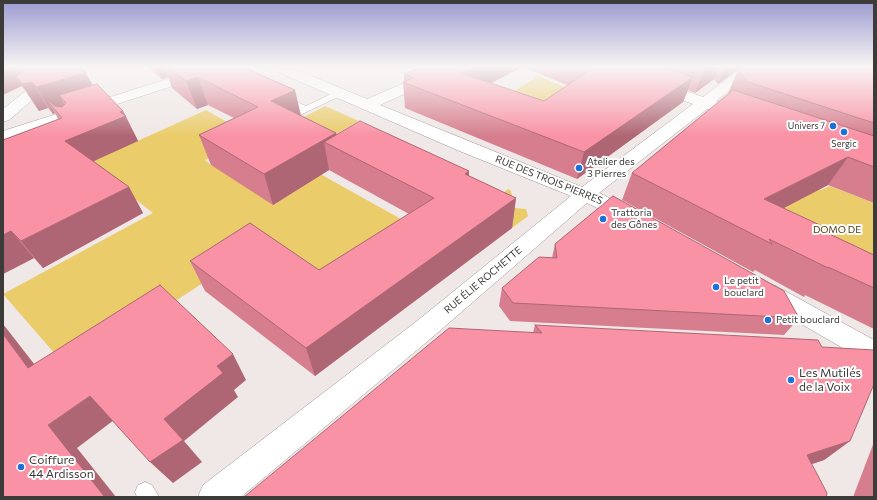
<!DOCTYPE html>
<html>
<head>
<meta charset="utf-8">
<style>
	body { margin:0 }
	#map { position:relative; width:877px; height:500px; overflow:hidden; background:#efe8e6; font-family:Commissioner,sans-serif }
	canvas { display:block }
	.frame { position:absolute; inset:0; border:4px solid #3d3b3a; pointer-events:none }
</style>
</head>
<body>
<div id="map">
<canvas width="877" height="500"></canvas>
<div class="frame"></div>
</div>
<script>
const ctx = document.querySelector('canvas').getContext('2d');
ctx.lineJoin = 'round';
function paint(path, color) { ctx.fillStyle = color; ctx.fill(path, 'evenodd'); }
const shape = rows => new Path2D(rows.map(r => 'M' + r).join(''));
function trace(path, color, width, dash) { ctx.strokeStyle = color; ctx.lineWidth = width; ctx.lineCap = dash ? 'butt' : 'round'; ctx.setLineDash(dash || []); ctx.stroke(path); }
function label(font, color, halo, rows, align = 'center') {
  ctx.font = font + ' Commissioner,sans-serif'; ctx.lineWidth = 4; ctx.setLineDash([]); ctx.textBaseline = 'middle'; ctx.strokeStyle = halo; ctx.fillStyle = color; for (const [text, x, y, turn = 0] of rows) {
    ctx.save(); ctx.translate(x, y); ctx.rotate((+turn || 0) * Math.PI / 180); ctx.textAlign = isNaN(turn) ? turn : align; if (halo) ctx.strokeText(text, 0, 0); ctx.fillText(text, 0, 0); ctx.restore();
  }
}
const green = shape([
	[538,76,584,95,562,111,487,108],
	[325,106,359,121,325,140,279,130],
	[206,110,252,136,205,160,211,165,322,175,426,233,336,294,263,244,69,370,3,294,153,213,89,163],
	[730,177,789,177,821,190,830,186,874,203,874,286],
	[508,189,511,191,514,208,526,209,528,216,512,228,496,220,498,198]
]);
const lane = shape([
	[339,90,342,91,342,95,300,115,295,112,298,109,278,99,282,96,306,106,339,90],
	[145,482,152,485,159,497,137,497,135,492,138,485,145,482]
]);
const street = shape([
	[57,66,72,66,9,120,3,122,3,109,57,66],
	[208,66,227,66,225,69,3,141,3,131,208,66],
	[269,66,287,66,367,99,444,66,460,66,459,69,380,105,582,187,693,104,596,69,595,66,613,66,703,97,745,66,760,66,716,101,722,104,725,107,722,110,717,112,707,109,599,193,639,212,642,217,639,222,632,224,625,222,587,203,435,335,241,497,198,497,203,485,417,321,571,196,457,150,271,69,269,66],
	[768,284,776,286,874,340,874,364,865,361,760,300,756,293,760,286,768,284]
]);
const wall = shape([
	[3,66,93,85,123,111,138,141,93,161,129,187,143,213,43,268,34,258,3,274,3,140,58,119,55,113,53,114,48,108,39,111,25,90],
	[146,66,241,66,295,90,301,115,337,134,469,171,469,176,516,198,512,228,315,376,205,291,190,261,319,270,409,214,329,170,273,205,211,165,199,135,234,118,208,105,197,109,172,88,168,77,162,79],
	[424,66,743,66,718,84,714,79,695,93,688,90,683,102,577,179,405,108,403,82,404,82,404,74],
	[523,67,567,85,544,101,491,83],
	[874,66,874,203,828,185,784,208,821,230,874,255,874,329,805,295,804,297,755,270,753,272,622,200,632,173,727,96,738,70],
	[555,244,799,318,784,335,510,321,499,306,502,288,552,258],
	[535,325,850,441,824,460,812,464,533,333],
	[874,442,874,497,853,497]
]);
const shadedWall = shape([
	[3,66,9,66,22,86,3,95],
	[15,66,55,66,33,83,48,108,39,111,11,68],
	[156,66,163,66,168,77,162,79],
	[478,66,523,66,523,67,460,98,461,73],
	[709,66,720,66,714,79,695,93,705,68],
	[726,66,743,66,718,84],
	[86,73,100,99,66,103,59,95,67,109,57,112,46,99,55,113,53,114,36,87],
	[198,77,208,105,197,109,186,81],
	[693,77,683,102,577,179,584,152],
	[295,90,301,118,271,101],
	[123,111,138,141,81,167,65,141],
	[336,133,339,150,324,142,329,170,273,205,264,174],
	[848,157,828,185,747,227,764,199],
	[469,171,467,201,465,174],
	[129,187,143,213,43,268,21,241],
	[516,198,512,228,315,376,306,348],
	[11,231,34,258,3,274,3,235],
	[3,324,56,392,28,368,3,334],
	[233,354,246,380,234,390,238,397,184,441,202,462,173,483,150,462,164,419,217,366],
	[90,396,114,420,77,448,116,497,102,497,48,425],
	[850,441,824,460,784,473,807,455]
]);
const building = shape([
	[9,66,15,66,11,68,9,66],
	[29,66,79,66,86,73,36,87,32,82,22,84,16,76,29,66],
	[167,66,241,66,295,90,271,101,336,133,264,174,199,135,258,107,198,77,186,81,167,66],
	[424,66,478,66,461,73,544,101,593,68,586,66,659,66,693,77,584,152,403,82,413,78,404,74,424,66],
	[697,66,709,66,705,68,697,66],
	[745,66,874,66,874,123,745,81,746,80,738,70,745,66],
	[97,84,123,111,120,112,126,116,65,141,129,187,21,241,11,231,3,235,3,140,62,118,46,99,55,106,62,107,66,103,59,95,97,84],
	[733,90,874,136,874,167,848,157,764,199,824,227,821,230,874,255,874,288,828,267,828,268,769,239,772,244,632,173,733,90],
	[360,121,469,171,465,174,516,198,306,348,190,261,250,223,319,270,434,198,324,142,360,121],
	[613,196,784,291,799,318,513,303,502,288,539,257,557,258,555,244,613,196],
	[160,285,233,354,217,366,223,373,164,419,183,440,150,462,90,396,48,425,104,496,102,497,3,497,3,334,28,368,160,285],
	[535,325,818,340,822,347,874,350,874,384,850,441,807,455,827,493,826,497,244,497,449,328,542,333,535,325]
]);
const markers = [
	[833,126,4,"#1c70da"],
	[844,132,4,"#1c70da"],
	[579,168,4,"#1c70da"],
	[603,219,4,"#1c70da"],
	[716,287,4,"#1c70da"],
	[768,320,4,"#1c70da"],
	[791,380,4,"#1c70da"],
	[21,467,4,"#1c70da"]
];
const farPoinames = [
	["Univers 7",825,126],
	["Sergic",844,144,"center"]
];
const poiNames = [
	["Atelier des",587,162],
	["3 Pierres",587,174],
	["Trattoria",611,213],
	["des Gônes",611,225],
	["Le petit",724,281],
	["bouclard",724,293],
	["Petit bouclard",776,320]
];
const streetNames = [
	["RUE DES TROIS PIERRES",549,180,22],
	["RUE ÉLIE ROCHETTE",483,280,-40]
];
const parkNames = [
	["DOMO DE",837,230]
];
const nearPoinames = [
	["Les Mutilés",799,373],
	["de la Voix",799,387],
	["Coiffure",29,460],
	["44 Ardisson",29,474]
];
paint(green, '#eacc6b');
trace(lane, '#9b9492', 1);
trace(street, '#9b9492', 1);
paint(lane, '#fff');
paint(street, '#fff');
paint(wall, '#d67e8e');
paint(shadedWall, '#ae6674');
paint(building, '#f992a5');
trace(building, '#ae6674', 1);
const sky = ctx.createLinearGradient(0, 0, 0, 136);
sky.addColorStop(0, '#9b9ad0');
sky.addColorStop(0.49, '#f8f5f4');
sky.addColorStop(1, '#f8f5f400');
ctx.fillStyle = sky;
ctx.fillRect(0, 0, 877, 136);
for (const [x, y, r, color] of markers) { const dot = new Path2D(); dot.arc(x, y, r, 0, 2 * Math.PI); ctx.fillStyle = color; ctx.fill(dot); trace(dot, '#fff', 1.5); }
label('9px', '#3d3b3a', '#fff', farPoinames, 'right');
label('10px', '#3d3b3a', '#fff', poiNames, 'left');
label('10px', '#3d3b3a', '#fff', streetNames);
label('10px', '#4e4116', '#fff', parkNames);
label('12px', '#3d3b3a', '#fff', nearPoinames, 'left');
</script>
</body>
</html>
